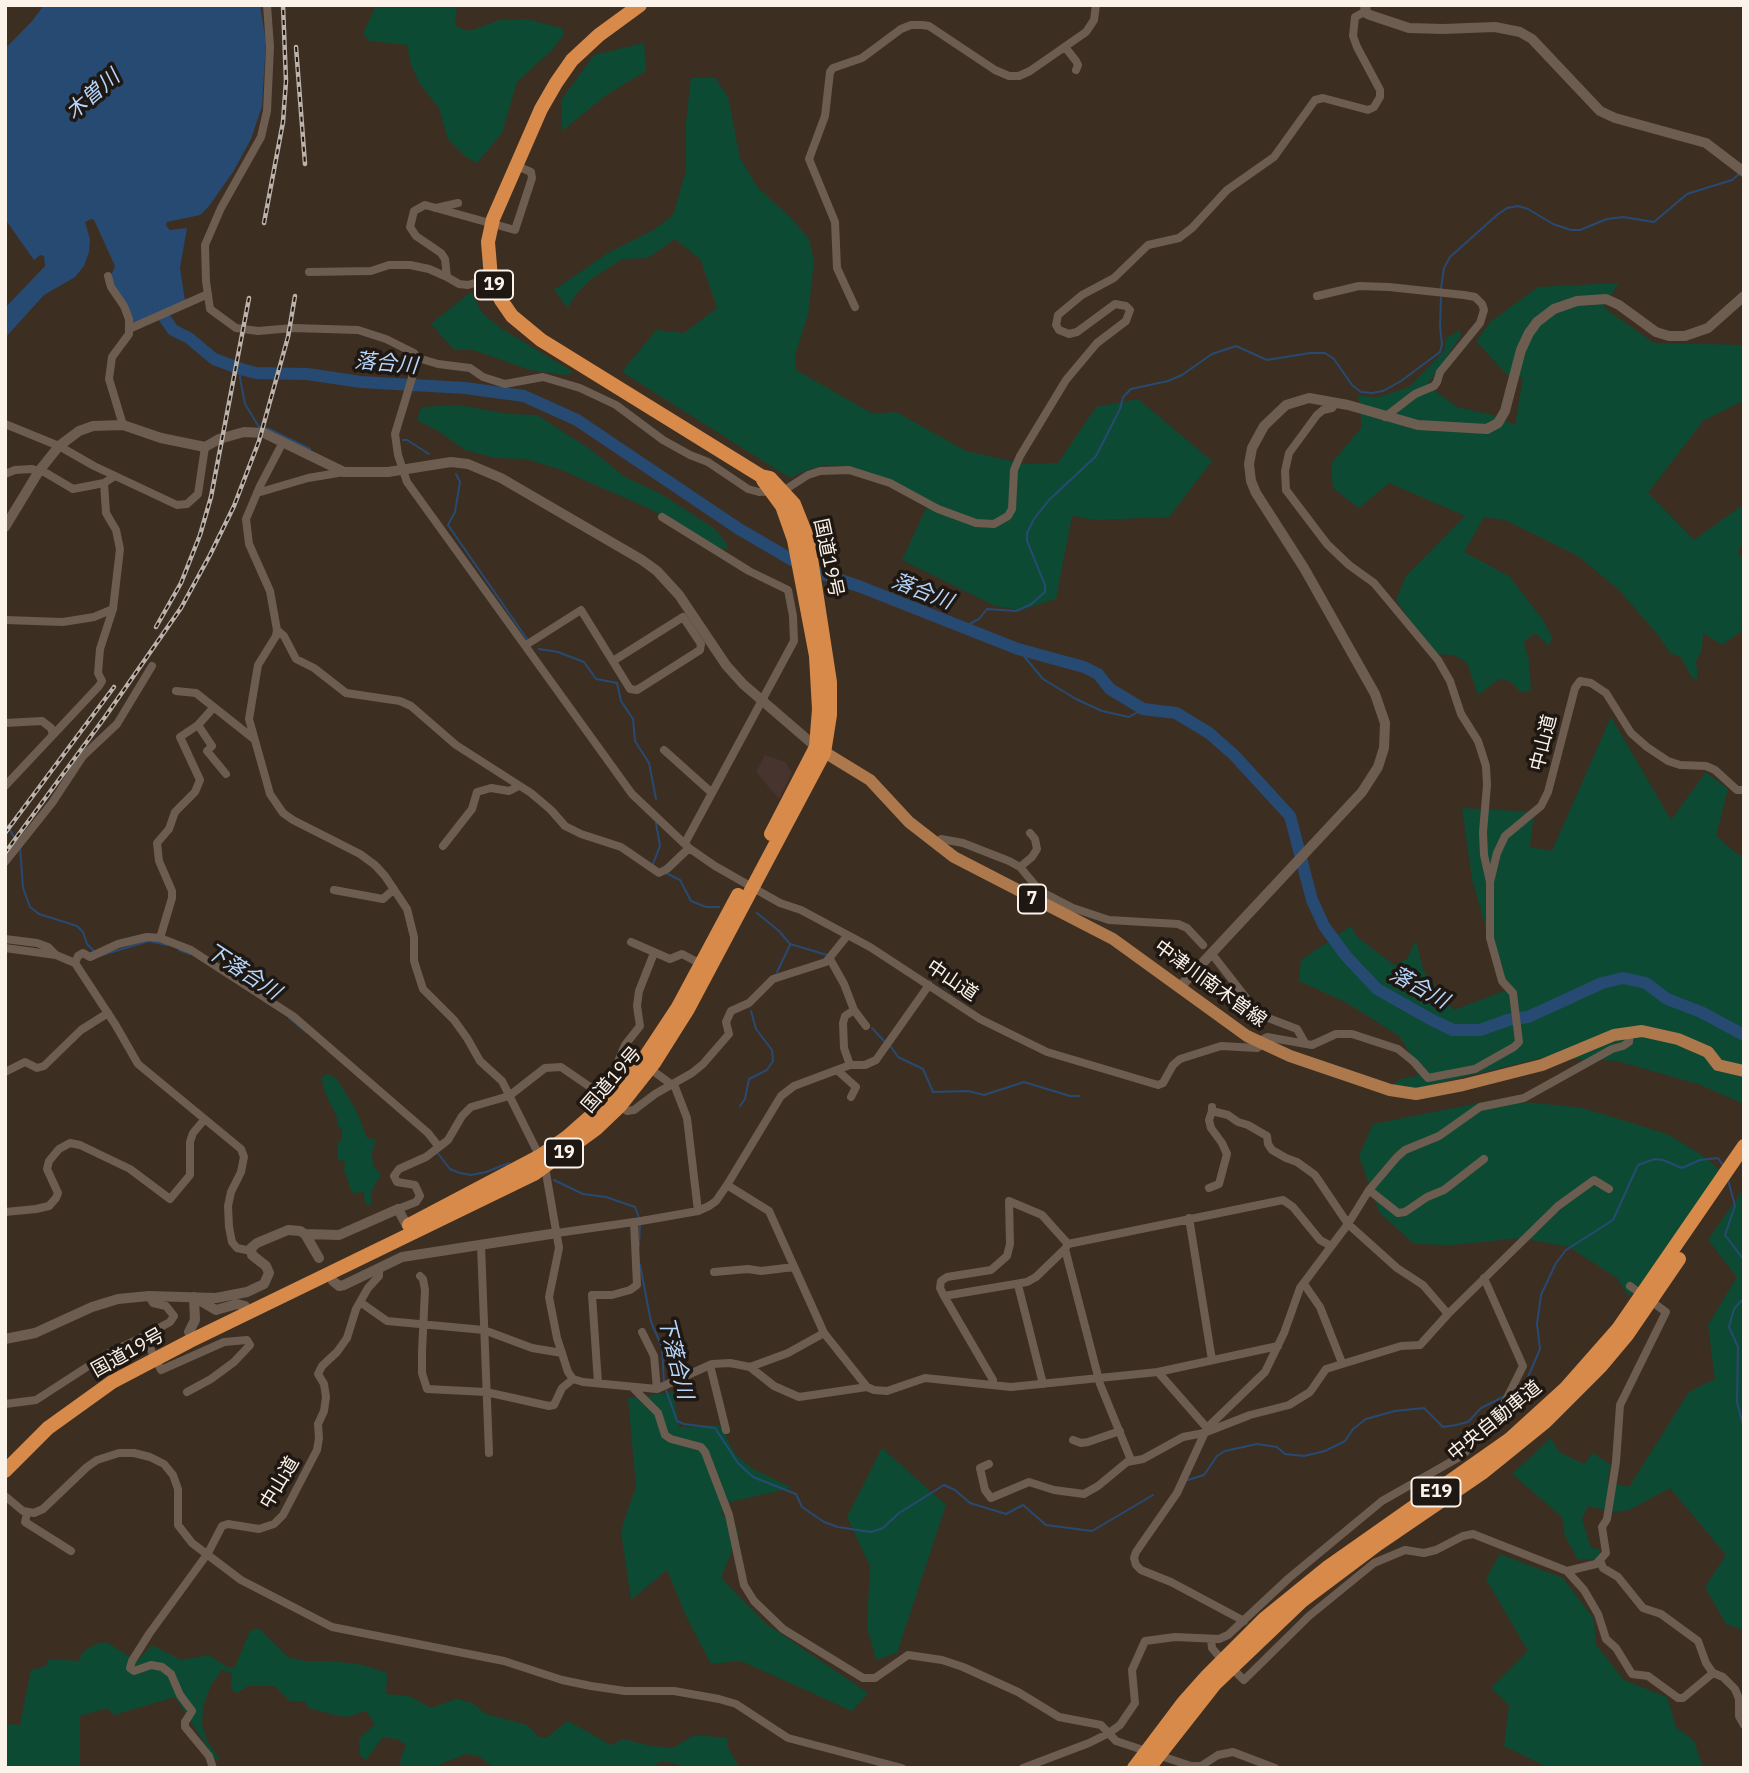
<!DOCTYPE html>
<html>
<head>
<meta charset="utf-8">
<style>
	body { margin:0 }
	#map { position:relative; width:1749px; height:1773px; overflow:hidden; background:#3d2e22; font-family:"IBM Plex Sans",sans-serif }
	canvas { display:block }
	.frame { position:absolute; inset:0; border:7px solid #fbf2ea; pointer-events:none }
</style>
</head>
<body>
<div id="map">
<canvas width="1749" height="1773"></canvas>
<div class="frame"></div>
</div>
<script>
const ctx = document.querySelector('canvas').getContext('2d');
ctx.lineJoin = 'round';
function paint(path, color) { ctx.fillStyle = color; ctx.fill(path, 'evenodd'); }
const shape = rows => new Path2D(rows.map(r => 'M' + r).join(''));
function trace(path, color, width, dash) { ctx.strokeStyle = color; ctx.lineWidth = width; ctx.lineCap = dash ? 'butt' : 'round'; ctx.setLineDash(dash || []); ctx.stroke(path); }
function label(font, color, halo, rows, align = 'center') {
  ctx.font = font + ' "IBM Plex Sans","Noto Sans JP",sans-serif'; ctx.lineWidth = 7; ctx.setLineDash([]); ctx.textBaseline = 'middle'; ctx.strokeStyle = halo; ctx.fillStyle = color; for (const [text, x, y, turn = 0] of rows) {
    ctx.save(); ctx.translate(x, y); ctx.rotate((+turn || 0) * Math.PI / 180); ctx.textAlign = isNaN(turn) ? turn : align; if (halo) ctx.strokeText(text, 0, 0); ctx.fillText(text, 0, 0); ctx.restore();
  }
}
const commercial = shape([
	[765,755,785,762,792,773,779,799,756,772]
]);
const green = shape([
	[376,5,457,5,455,26,469,31,500,20,526,19,562,28,564,35,552,50,517,82,502,133,477,163,466,157,448,139,439,108,420,84,411,65,407,45,370,41,363,34],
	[644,43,646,71,605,96,562,131,561,100,594,55],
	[691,78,715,78,728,97,740,158,758,188,791,218,809,239,814,261,808,315,795,355,796,370,873,414,896,412,966,451,1024,464,1058,463,1096,407,1138,399,1212,461,1169,517,1095,520,1072,516,1056,599,1021,610,995,606,902,560,930,500,884,478,841,466,825,465,807,470,790,478,622,372,656,330,684,333,717,308,701,260,675,239,648,258,623,259,594,277,576,294,568,308,554,290,608,253,655,229,673,215,686,171,686,121],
	[1619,283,1603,307,1654,343,1744,345,1744,400,1703,421,1648,493,1694,540,1744,504,1744,537,1738,553,1744,562,1741,631,1722,645,1703,633,1702,650,1696,661,1698,680,1692,678,1681,657,1670,653,1658,635,1618,589,1578,556,1505,520,1484,517,1464,552,1509,576,1543,620,1552,637,1549,646,1535,633,1524,642,1529,661,1531,690,1521,692,1510,681,1499,679,1478,695,1467,663,1454,655,1433,654,1396,600,1406,576,1465,516,1389,483,1359,508,1333,488,1331,464,1362,427,1358,395,1376,398,1409,387,1444,351,1446,338,1460,330,1461,336,1427,385,1457,407,1493,415,1515,425,1523,377,1508,376,1476,341,1490,322,1538,287],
	[471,292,483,314,502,329,573,372,566,375,530,370,473,350,454,350,431,324],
	[459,405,508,414,537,415,590,449,625,477,663,495,715,529,726,543,728,549,717,548,650,509,559,469,525,459,495,458,465,450,438,431,417,420,421,407],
	[1611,717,1671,820,1706,772,1728,789,1716,836,1737,854,1744,856,1744,1104,1698,1084,1617,1061,1546,1057,1419,1088,1393,1085,1400,1079,1418,1076,1408,1050,1399,1036,1347,1003,1299,981,1301,960,1351,926,1357,937,1394,965,1407,959,1416,940,1423,970,1454,1010,1507,990,1502,965,1488,936,1472,879,1462,808,1534,812,1530,847,1552,851],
	[327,1074,337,1079,357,1112,367,1138,376,1140,372,1152,373,1166,381,1174,372,1190,371,1205,365,1204,364,1192,352,1193,344,1170,345,1161,337,1160,338,1142,342,1140,342,1128,338,1127,337,1117,326,1095,321,1078],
	[1490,1101,1536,1103,1582,1108,1632,1123,1669,1135,1700,1154,1719,1169,1698,1206,1672,1246,1629,1297,1617,1278,1569,1247,1521,1238,1451,1245,1414,1244,1379,1212,1359,1156,1373,1124],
	[1744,1188,1744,1630,1726,1624,1705,1587,1726,1555,1670,1488,1629,1510,1617,1512,1588,1506,1582,1519,1591,1548,1599,1549,1601,1554,1596,1559,1578,1560,1565,1536,1562,1517,1512,1474,1551,1438,1559,1452,1584,1464,1593,1453,1611,1465,1607,1482,1629,1487,1689,1392,1715,1379,1708,1325,1737,1277,1708,1240],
	[673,1392,679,1427,720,1425,735,1454,753,1469,792,1488,729,1502,721,1513,739,1533,721,1578,765,1623,868,1693,852,1711,741,1661,711,1664,687,1618,667,1570,631,1600,621,1531,636,1486,628,1398],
	[882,1448,946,1505,897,1653,876,1660,867,1627,870,1566,847,1517],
	[1500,1554,1563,1578,1594,1619,1596,1645,1624,1680,1667,1697,1676,1727,1694,1741,1703,1768,1549,1768,1504,1746,1509,1705,1491,1688,1528,1651,1486,1579],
	[258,1628,288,1657,305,1661,331,1661,363,1665,387,1673,386,1694,409,1696,431,1708,457,1699,472,1703,486,1714,527,1725,539,1737,546,1738,568,1721,611,1745,623,1739,651,1746,673,1748,694,1735,727,1738,728,1748,740,1768,683,1768,678,1764,661,1761,651,1768,495,1768,478,1756,466,1754,431,1768,401,1768,400,1761,406,1745,399,1740,383,1737,366,1760,360,1755,359,1739,375,1724,366,1711,347,1717,334,1715,309,1708,305,1701,290,1701,274,1686,248,1686,237,1693,231,1689,232,1673,222,1670,211,1685,203,1706,202,1725,207,1741,220,1759,215,1759,175,1697,114,1715,108,1708,80,1716,80,1768,7,1768,5,1766,5,1724,20,1725,31,1670,46,1666,49,1659,78,1661,84,1651,96,1644,106,1642,137,1661,152,1645,181,1660,209,1655,227,1667,235,1667,250,1631]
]);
const water = shape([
	[44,5,260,5,266,42,262,106,251,139,233,172,209,206,200,215,167,222,166,226,170,230,187,228,180,268,185,301,133,325,113,287,111,276,115,266,94,220,91,219,85,222,90,239,89,252,84,266,75,277,44,295,5,338,5,308,45,266,44,256,40,255,34,260,5,219,5,49,33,20]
]);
const stream = shape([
	[1441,289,1444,268,1450,257,1497,215,1507,208,1518,206,1528,209,1553,224,1571,230,1580,230,1607,219,1623,217,1654,222,1687,194,1732,180,1740,173],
	[241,369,240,378,245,404,259,427,269,429,310,449],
	[403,440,407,440,429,454],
	[456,474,460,482,455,512,448,525,527,639],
	[964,627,979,619,987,609,1016,611,1030,605,1045,592,1045,585,1027,541,1027,533,1034,519,1049,500,1096,456,1120,409,1123,397,1131,389,1168,381,1182,375,1212,354,1236,346,1267,360,1310,353,1325,353,1334,359,1352,385,1361,392,1372,393,1383,391,1401,381,1440,352,1442,344,1440,327,1441,295],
	[539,649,558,652,584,662,596,679,617,683,621,701,633,719,635,741,649,763,656,799],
	[1018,649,1043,679,1076,699,1102,711,1129,717,1143,709],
	[5,822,17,842],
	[20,847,23,888,30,907,39,914,77,926,83,932,87,944,95,952],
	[653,864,660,846,656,823],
	[666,873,680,880,691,901,706,907,719,907],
	[757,913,779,931,790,944,827,955],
	[179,950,190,954],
	[99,956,149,941,167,945],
	[777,972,790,945],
	[289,1018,306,1032],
	[872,1028,884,1041],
	[891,1047,898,1057,923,1069,933,1092,968,1091,984,1095,1024,1082,1070,1096,1079,1096],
	[740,1106,745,1099,749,1079,767,1070,773,1061,772,1050,756,1029,751,1011],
	[436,1151,450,1169,460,1173,471,1175,486,1172,509,1163],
	[554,1180,583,1194,606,1197,635,1207,639,1218],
	[1728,1180,1735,1206,1725,1235,1744,1260],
	[639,1246,640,1223],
	[640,1265,651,1322,662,1347,664,1382],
	[1744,1298,1734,1309,1729,1327,1738,1347,1737,1402,1744,1429],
	[665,1387,677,1421,684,1424,715,1428,738,1463,753,1477,796,1494,802,1507,824,1522,838,1527,871,1532,883,1528,899,1513,944,1485,955,1490,970,1503,1006,1514,1023,1505,1046,1525,1092,1531,1153,1495],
	[1513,1392,1525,1384,1540,1349,1537,1324,1541,1295,1556,1263,1566,1250,1613,1220,1638,1165,1655,1159,1663,1160,1682,1168,1700,1160,1718,1158,1722,1164],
	[1188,1480,1204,1475,1217,1456,1225,1451,1257,1444,1277,1447,1285,1454,1304,1456,1325,1451,1345,1441,1353,1429,1366,1419,1395,1411,1424,1408,1443,1427,1456,1425,1468,1422,1481,1408,1505,1396]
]);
const river = shape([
	[158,305,161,313,173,330,189,338,214,359,241,369,256,373,307,374,361,382,465,388,524,396,577,420,739,529,806,568,861,587,1018,649,1084,667,1098,674,1110,689,1143,709,1176,713,1209,733,1234,755,1290,816,1312,900,1324,926,1346,956,1377,989,1432,1020,1453,1030,1480,1030,1508,1020,1528,1017,1602,983,1623,978,1646,983,1667,999,1701,1012,1744,1035]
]);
const street = shape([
	[267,5,270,47,267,111,261,137,221,208,205,245,206,281,210,309,236,328,258,331,293,328,358,330,386,339,414,353,418,358,395,434,398,455,407,482,632,794,689,848,715,866,780,903,801,910,870,947,980,1019,1047,1052,1158,1085,1163,1083,1173,1065,1180,1059,1221,1046,1257,1048,1262,1045],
	[1065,47,1076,61,1078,65,1076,70],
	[436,208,458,203],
	[309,272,371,271,389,265,410,265,429,269,447,277],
	[108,276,111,287,124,306,129,319,129,334,112,357,109,379,123,425],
	[491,278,468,285,459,284,447,277,445,259,441,253,416,236,410,227,414,211,425,205,515,230,532,178,531,172,517,166],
	[1317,296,1359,286,1389,287,1464,295,1475,297,1482,304,1484,310,1480,323,1440,372,1437,382,1434,386,1415,394,1385,417],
	[855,307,837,268,835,222,809,159,825,116,830,72,833,68,862,58,901,29,911,25,922,25,929,26,995,70,1009,76,1019,76,1030,71,1086,32,1094,20,1096,5],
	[129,329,208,294],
	[418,358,438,364,470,368,483,377,505,384,543,377,580,388,616,405,663,440,690,455,708,462,748,489,759,492,783,491,808,475,820,471,849,470,890,483,938,509,976,523,994,524,1008,516,1012,509,1014,470,1020,456,1066,380,1097,343,1126,321,1130,310,1126,306,1115,304,1077,332,1069,334,1059,330,1056,325,1058,315,1082,295,1114,278,1148,245,1179,238,1192,228,1227,190,1274,157,1315,100,1323,98,1368,110,1374,107,1380,97,1380,90,1357,47,1353,36,1355,17,1366,11],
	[1336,403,1332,408,1323,410,1317,415,1289,453,1285,471,1286,490,1327,544,1349,565,1374,583,1438,660,1450,681,1461,714,1478,741,1486,766,1487,785,1483,832,1484,855,1490,882],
	[5,424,59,446,94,466,177,505,187,504,198,494,205,447],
	[283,442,260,486,246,519,249,544,270,591,277,630,276,636,258,665,249,719,270,794,283,813,293,820,360,854,375,865,385,876,407,909,414,937,414,961,423,989,454,1020,467,1038,480,1061,502,1081,545,1167,559,1248,549,1297,557,1338,568,1372,573,1379,583,1382,657,1389,712,1364,730,1363,750,1367,788,1353,824,1333],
	[5,474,15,470,32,469,46,473,73,489,104,483,115,476],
	[257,493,308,478,344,472],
	[662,517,749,571,788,590,793,616,794,641,712,793],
	[5,620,63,622,94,617,113,609],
	[277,630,284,636,296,659,314,668,346,693,400,701,411,706,456,745,531,793,551,810,565,826,581,834,621,847,659,873,667,869,689,848],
	[526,645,581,610,630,689,637,690,700,650,701,644,683,617,613,661],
	[176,691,196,693,254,739],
	[5,723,42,721,51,728,53,735,99,686,102,681,98,673,100,649,113,609,120,549,116,530,106,513,104,483],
	[198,725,212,746,207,751,226,774],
	[664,750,712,793,685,843],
	[5,786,53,735],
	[936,844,941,839,963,843,1009,861,1020,867,1040,891,1073,908,1109,920,1178,924,1187,928,1203,945],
	[443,846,472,809,477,792,491,788,509,791,519,786],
	[5,862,52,803,83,756,117,724,152,666],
	[1020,867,1032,857,1037,849,1035,839,1030,833],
	[334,890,383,899,394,889],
	[160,938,172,898,172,891,159,861,157,843,169,829,175,812,195,792,200,780,180,737,198,725,214,707],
	[5,939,37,943,48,947,56,955],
	[631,942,670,959,682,954,701,964],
	[5,948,56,955,75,963,115,1024,138,1064,241,1149,244,1157,241,1172,231,1192,228,1206,229,1227,232,1242,237,1248,251,1251],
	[1215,958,1254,1008,1263,1016,1297,1029,1305,1043],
	[830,959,844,984,854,1010,866,1026],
	[75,963,78,956,83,953,90,957,118,944,147,937,160,938,191,950,293,1016,428,1133,439,1147],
	[1257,1042,1267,1037,1312,1045,1336,1034,1352,1034,1398,1049,1414,1062,1428,1078,1475,1069,1514,1047,1519,1042,1513,993,1502,981,1490,938,1490,882,1497,853,1505,836,1541,806,1548,792,1575,688,1580,681,1591,683,1606,693,1631,733,1647,747,1668,761,1680,765,1706,766,1715,770,1737,790,1744,790],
	[623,1049,675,1087,687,1118,698,1211],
	[850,1065,844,1048,843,1023,845,1016,854,1010],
	[837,1070,856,1087,851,1097],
	[5,1072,25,1062,37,1068,44,1066,81,1030,108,1013],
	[598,1093,614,1071,625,1045,640,1026,637,1006,639,991,654,953],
	[620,1106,627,1111,634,1110,655,1094,692,1073,703,1064,729,1034,726,1022,731,1011,749,1003,773,979,826,962,847,936],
	[1212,1107,1212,1111,1228,1115,1238,1122,1248,1125,1267,1136,1268,1144,1272,1150,1286,1158,1297,1162,1315,1175,1348,1224,1397,1268,1423,1285,1448,1314],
	[727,1185,769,1211,824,1333,867,1387,874,1390,887,1391,925,1378,1011,1387,1158,1372,1278,1346],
	[1209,1188,1219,1184,1227,1154,1222,1143,1211,1128,1209,1120,1212,1111],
	[1369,1190,1398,1213,1405,1212,1427,1197,1444,1190,1484,1159],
	[398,1209,416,1202,420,1196,415,1185,397,1182,394,1176,399,1169,426,1157,448,1140,462,1116,471,1107,509,1096,545,1068,561,1067,609,1100],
	[5,1212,36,1209,49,1206,56,1198,58,1193,47,1169,49,1161,59,1149,70,1143,80,1145,130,1169,170,1199,190,1175,190,1142,193,1133,204,1120],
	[1189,1218,1212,1360],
	[557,1233,641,1221,698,1211,709,1206,716,1201,727,1185,781,1096,794,1086,850,1065,865,1065,876,1060,929,985],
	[1068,1244,1283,1200,1293,1207,1320,1240,1331,1246],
	[1068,1244,1065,1249,1100,1384,1131,1460],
	[481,1245,489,1453],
	[714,1272,748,1269,761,1271,794,1267],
	[420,1276,423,1279,425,1290,422,1352,422,1373,427,1389,486,1392,549,1406,554,1405,562,1388,573,1379],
	[1304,1284,1320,1307,1342,1363],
	[1018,1285,1043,1384],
	[149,1296,153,1303,166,1306,174,1316,170,1322,144,1336,161,1370,224,1342,247,1340,250,1345,234,1362,211,1379,187,1392],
	[944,1296,1027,1282,1036,1277,1065,1249],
	[360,1302,387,1321,484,1330,532,1348,562,1353],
	[642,1332,654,1356,657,1389],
	[710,1365,726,1430],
	[750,1367,774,1386,799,1397,867,1387],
	[1158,1372,1207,1428],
	[598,1383,592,1295,612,1295,630,1290,637,1285,634,1222],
	[993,1385,993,1380,944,1296,940,1288,941,1281,947,1277,991,1270,1007,1256,1010,1244,1009,1201,1042,1215,1068,1244],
	[633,1388,658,1413,665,1435,671,1439,701,1447,705,1452,729,1515,744,1585,754,1601,783,1629,863,1678,875,1678,908,1655,942,1660,963,1667,1018,1692,1059,1717,1101,1725,1116,1741,1191,1766,1201,1766,1218,1755,1233,1752,1275,1768],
	[5,1404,36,1400,107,1354,144,1336],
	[1073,1440,1081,1443,1088,1442,1120,1431],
	[989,1464,980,1468,985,1490,991,1498,1029,1482,1054,1490,1084,1494,1098,1486,1127,1462,1143,1459,1183,1437,1204,1433,1250,1415,1289,1405,1310,1392,1326,1369,1401,1346,1420,1345,1448,1314,1558,1206,1594,1180,1609,1189],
	[5,1496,23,1511,34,1513,43,1509,87,1467,97,1460,119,1453,134,1453,150,1457,164,1464,173,1475,178,1489,178,1525,192,1543,241,1580,332,1627,504,1661,562,1680,591,1686,625,1691,674,1691,719,1699,736,1704,788,1738,902,1768],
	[27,1513,25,1522,71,1551],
	[1600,1560,1603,1568,1618,1577,1643,1608,1661,1614,1698,1641,1706,1663,1713,1673,1723,1677,1735,1689,1739,1699,1739,1716,1744,1725],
	[1567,1571,1584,1590,1598,1614,1606,1639,1616,1648,1632,1674,1648,1676,1678,1698,1683,1698,1713,1673],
	[1244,1621,1171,1582,1141,1570,1136,1565,1134,1558,1136,1552,1177,1493,1207,1428,1265,1372,1284,1333,1300,1288,1348,1224,1369,1190,1397,1157,1405,1150,1439,1136,1480,1107,1524,1098,1612,1049,1623,1046,1629,1042,1630,1032],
	[1211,1639,1212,1648,1217,1654,1244,1680,1309,1616,1374,1563,1405,1550,1424,1553,1436,1550,1463,1536,1473,1534,1567,1571,1596,1564,1606,1553,1602,1527,1607,1519,1616,1462,1620,1405,1666,1312,1630,1286],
	[213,1768,209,1756,185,1727,185,1722,192,1711,180,1695,171,1674,162,1667,151,1665,134,1671,130,1668,132,1661,149,1634,208,1553,222,1526,228,1524,259,1529,274,1524,283,1515,317,1450,319,1438,318,1424,324,1411,326,1397,324,1384,318,1374,322,1366,337,1352,347,1338,356,1309,368,1288,379,1276,379,1268],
	[1023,1768,1089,1743,1109,1733,1120,1725,1135,1703,1132,1670,1145,1641,1175,1637,1219,1639,1228,1635,1289,1578,1382,1501,1463,1455,1502,1408,1523,1366,1484,1278]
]);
const secondary = shape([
	[1365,5,1366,13,1370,15,1409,28,1443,29,1495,27,1520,32,1532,39,1600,111,1615,118,1706,143,1744,172],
	[5,527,39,471,59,446,79,431,93,426,123,425,161,438,205,447,219,439,244,432,264,433,344,472,388,472,451,462,468,464,501,478,642,560,657,571,679,595,726,665,743,684,816,747],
	[1181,986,1362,792,1378,767,1384,748,1385,723,1375,694,1304,568,1256,493,1251,481,1249,464,1252,448,1264,426,1286,405,1309,398,1348,405,1418,425,1487,429,1498,423,1505,411,1521,350,1529,333,1537,322,1554,309,1577,301,1606,299,1619,305,1656,332,1669,336,1685,336,1708,328,1744,296],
	[305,1234,319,1258],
	[333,1281,339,1286,344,1285,402,1257,557,1233],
	[194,1297,216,1310,237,1304,245,1306],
	[189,1332,195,1320,194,1297],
	[5,1339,35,1333,92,1307,118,1299,149,1296,216,1298,247,1292,264,1284,269,1273,266,1266,252,1255,251,1248,257,1243,288,1230,300,1231,305,1234,339,1235,398,1209,407,1226]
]);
const primary = shape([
	[816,747,870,780,909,822,954,857,1113,939,1247,1036,1290,1056,1390,1090,1416,1094,1463,1085,1542,1065,1614,1035,1642,1031,1678,1039,1708,1052,1718,1065,1744,1071]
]);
const highway = shape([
	[763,480,782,506,794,540,816,656,819,709,816,747,771,834],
	[409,1225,540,1156,567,1137,609,1100,645,1057,678,1007,738,895],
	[5,1471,48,1428,112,1382,190,1341,534,1174,597,1128,620,1106,654,1063,688,1009,824,753,830,715,830,682,808,539,794,504,770,478,761,476,541,340,512,316,501,300,491,278,488,242,493,219,541,109,556,83,572,60,599,35,640,5],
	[1134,1768,1183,1703,1207,1676,1264,1619,1328,1567,1510,1439,1566,1388,1618,1329,1744,1146],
	[1149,1768,1215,1684,1302,1601,1378,1544,1482,1473,1545,1422,1601,1366,1627,1335,1679,1259]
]);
const rail = shape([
	[296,47,305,164],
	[264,223,283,122,286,81,283,5],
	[156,627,181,583,200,535,211,497,249,298],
	[5,833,114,687],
	[5,853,105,717,181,608,210,555,234,506,259,441,288,337,295,296]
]);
const shields = [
	[494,285,38],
	[1032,899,28],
	[564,1153,38],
	[1436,1492,49]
];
const shieldNames = [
	["19",494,285],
	["7",1032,899],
	["19",564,1153],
	["E19",1436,1492]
];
const streetNames = [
	["国道19号",828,558,78],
	["中山道",1544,743,-76],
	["中山道",952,981,34],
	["中津川南木曽線",1210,984,36],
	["国道19号",612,1080,-49],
	["国道19号",128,1353,-29],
	["中央自動車道",1495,1421,-39],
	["中山道",280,1483,-59]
];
const waterNames = [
	["木曽川",93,95,-41],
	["落合川",386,364,5],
	["落合川",922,592,21],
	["下落合川",243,972,33],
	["落合川",1419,988,29],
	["下落合川",675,1358,76]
];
paint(commercial, '#47342e');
paint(green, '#0d4a33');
paint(water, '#274a72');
trace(stream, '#274a72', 2);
trace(river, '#274a72', 12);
trace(street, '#6d5d50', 8);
trace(secondary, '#6d5d50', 10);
trace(primary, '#ad784c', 12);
trace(highway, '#d78a49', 14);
trace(rail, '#bdb2a9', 4.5);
trace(rail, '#1f1812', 2, [5]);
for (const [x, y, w] of shields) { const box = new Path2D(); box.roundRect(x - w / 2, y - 14.5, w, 29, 5); ctx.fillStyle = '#1f1812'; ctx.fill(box); trace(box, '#fbf2ea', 2); }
label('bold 18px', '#fbf2ea', null, shieldNames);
label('19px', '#fbf2ea', '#1f1812', streetNames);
label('italic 21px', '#b5d6fd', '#1f1812', waterNames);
</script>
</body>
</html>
